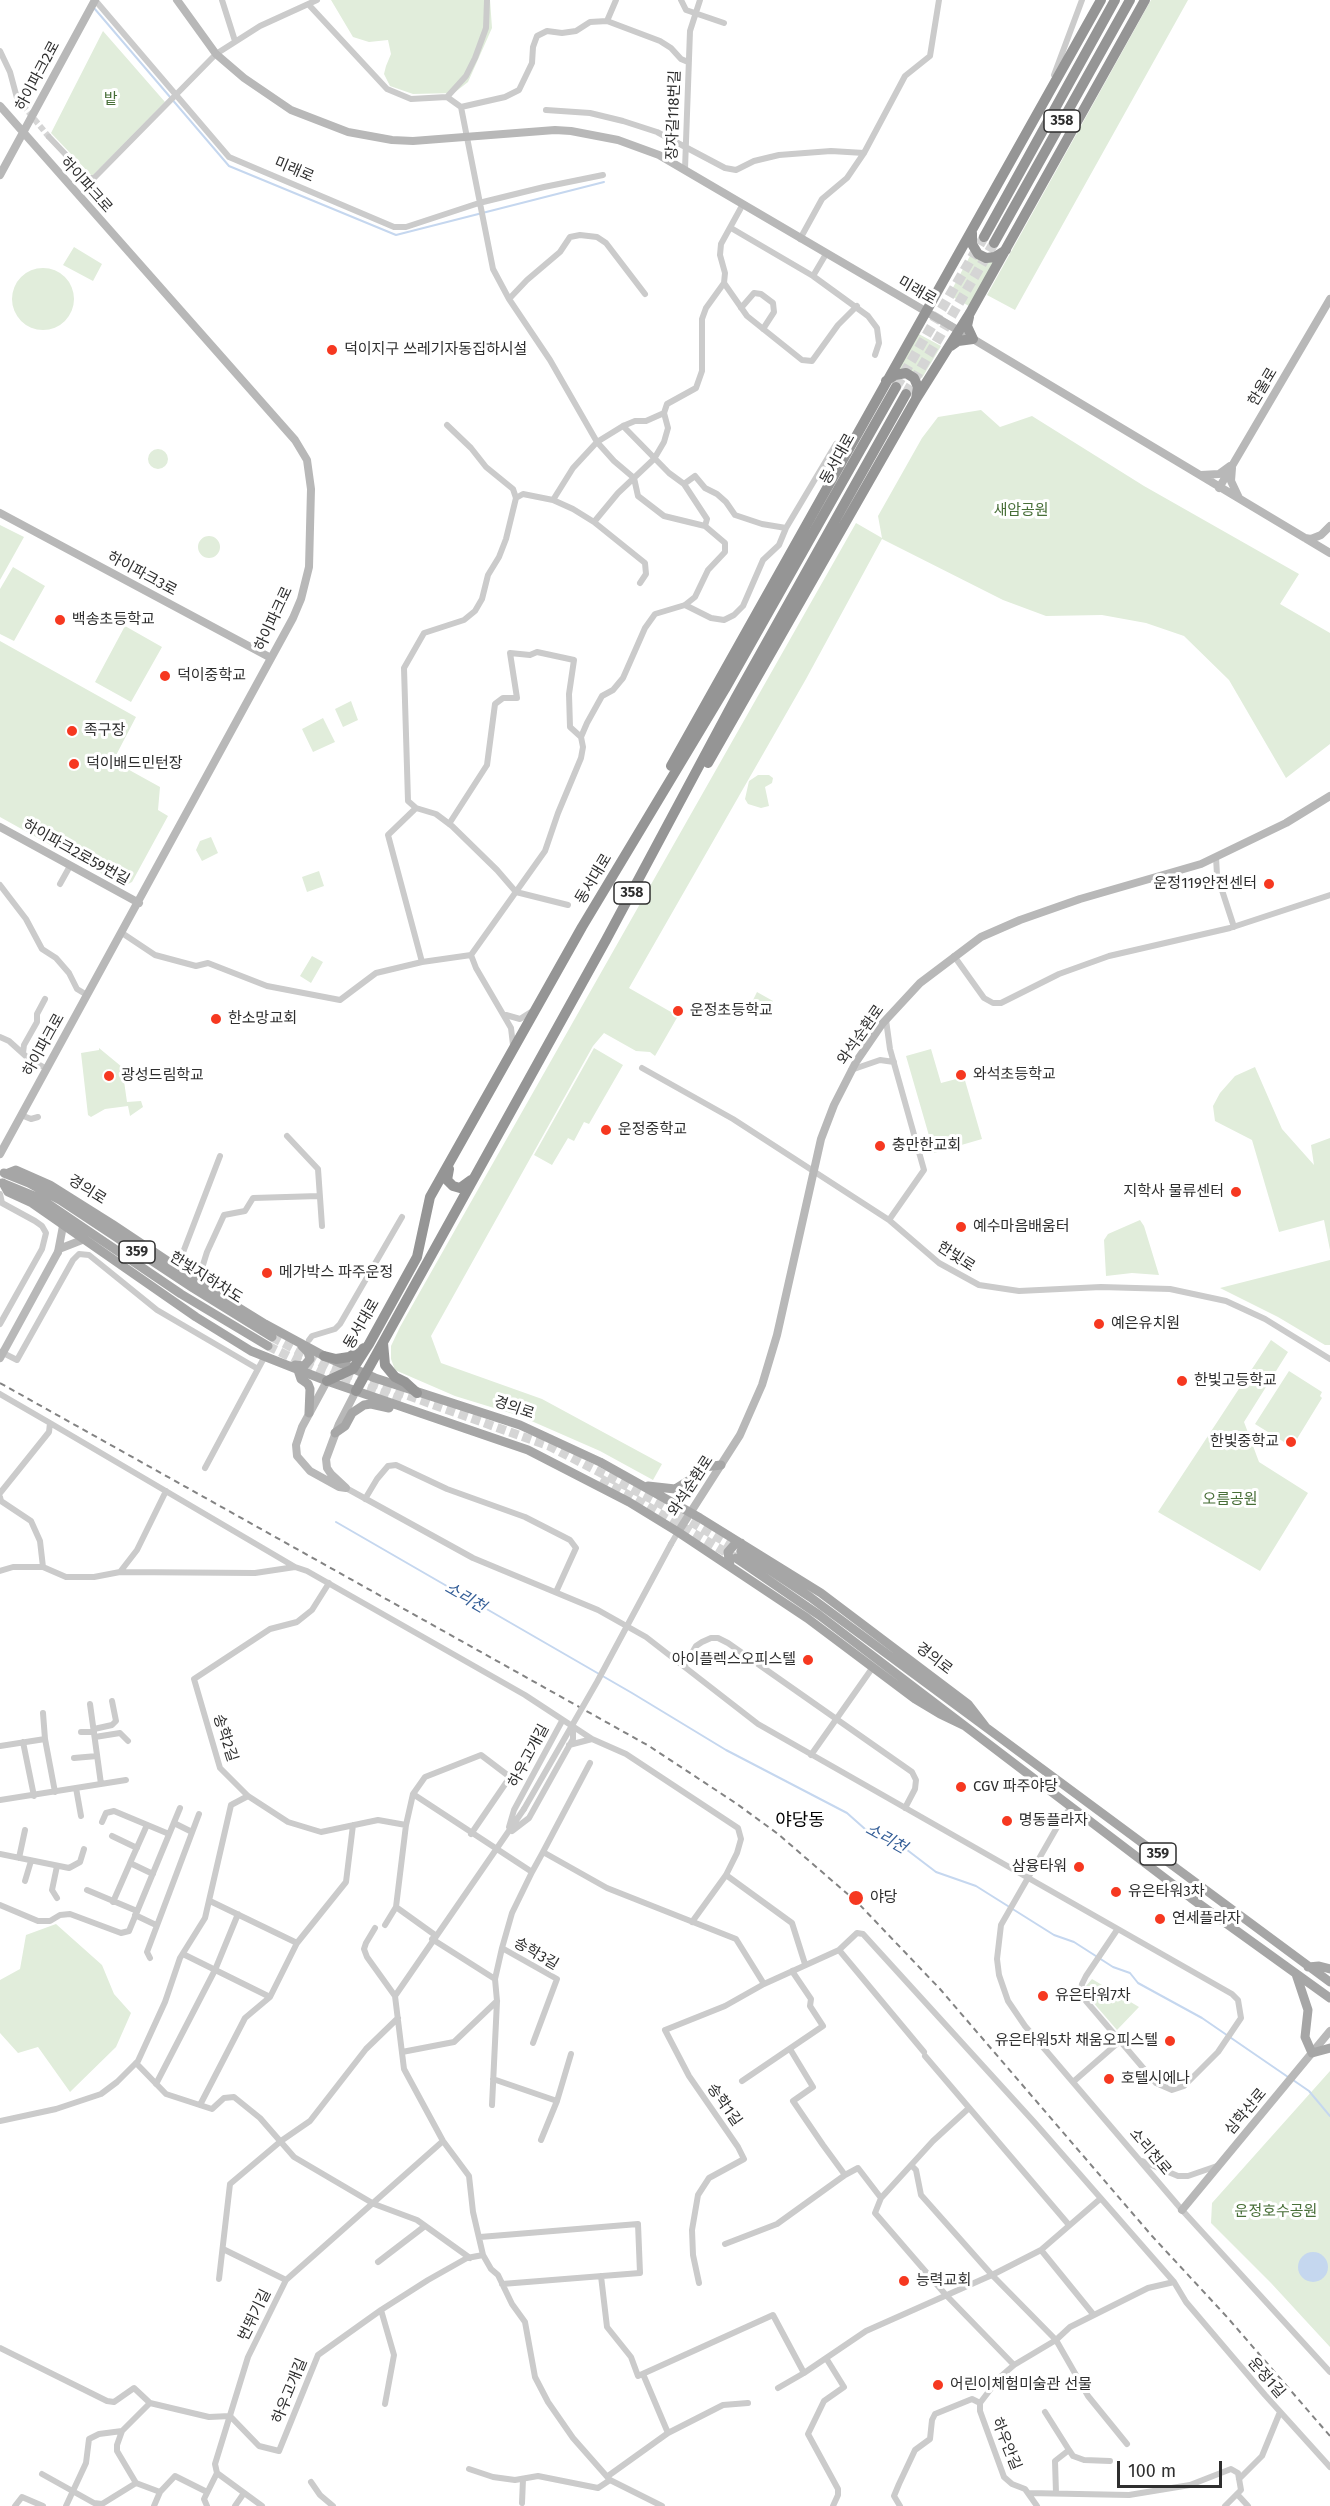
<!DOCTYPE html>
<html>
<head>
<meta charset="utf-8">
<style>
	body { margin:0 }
	#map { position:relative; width:1330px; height:2506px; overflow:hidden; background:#fff; font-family:"Fira Sans",sans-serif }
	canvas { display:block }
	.scale { position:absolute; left:1117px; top:2461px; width:105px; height:27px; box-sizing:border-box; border:3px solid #2e2e2e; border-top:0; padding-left:8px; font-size:18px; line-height:21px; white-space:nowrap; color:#2e2e2e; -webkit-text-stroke:4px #fff; paint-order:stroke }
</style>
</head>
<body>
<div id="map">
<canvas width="1330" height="2506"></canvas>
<div class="scale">100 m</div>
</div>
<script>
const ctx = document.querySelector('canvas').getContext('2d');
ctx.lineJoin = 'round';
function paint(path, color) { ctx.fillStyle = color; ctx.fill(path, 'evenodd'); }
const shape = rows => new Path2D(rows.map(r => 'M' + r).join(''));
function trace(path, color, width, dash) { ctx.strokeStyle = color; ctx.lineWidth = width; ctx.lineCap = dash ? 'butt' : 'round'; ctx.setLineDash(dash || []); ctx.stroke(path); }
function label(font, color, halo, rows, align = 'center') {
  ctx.font = font + ' "Fira Sans","Noto Sans KR",sans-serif'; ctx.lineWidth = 6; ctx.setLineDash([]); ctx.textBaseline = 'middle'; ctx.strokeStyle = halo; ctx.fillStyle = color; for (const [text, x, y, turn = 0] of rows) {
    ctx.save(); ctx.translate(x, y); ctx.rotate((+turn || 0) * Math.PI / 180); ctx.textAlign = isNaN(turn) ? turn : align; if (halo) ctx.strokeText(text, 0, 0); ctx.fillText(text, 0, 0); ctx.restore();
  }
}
const green = shape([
	[331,0,490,0,492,28,468,82,454,93,413,94,390,86,384,74,386,66,391,54,388,40,369,42,353,37],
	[1151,0,1188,0,1015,310,987,295],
	[103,31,165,102,92,176,51,133],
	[74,247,102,264,93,281,63,265],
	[971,254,986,262,995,262,969,306,949,295],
	'12 299a31 31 0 1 1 62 0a31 31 0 1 1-62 0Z',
	[917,333,941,346,922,378,908,369,896,369],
	[981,410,1000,427,1032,416,1144,486,1299,574,1280,604,1330,633,1330,744,1286,778,1229,680,1184,636,1146,623,1102,615,1046,616,1003,600,882,539,806,679,629,988,678,1016,655,1056,650,1052,636,1051,604,1033,593,1046,431,1336,441,1363,542,1399,662,1464,653,1480,600,1451,520,1416,455,1396,395,1370,391,1359,391,1346,400,1327,856,523,882,538,878,516,922,438,938,417],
	'148 459a10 10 0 1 1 20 0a10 10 0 1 1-20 0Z',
	[0,525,24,537,0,580],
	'198 547a11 11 0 1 1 22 0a11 11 0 1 1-22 0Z',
	[13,567,45,586,14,641,0,634,0,589],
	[125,626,162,647,131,702,95,682],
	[0,641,136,717,113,761,160,787,158,810,168,816,132,882,124,886,0,817],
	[351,701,358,720,343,727,335,709],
	[323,718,335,742,313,752,302,729],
	[758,775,769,775,773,778,772,783,765,787,769,806,761,808,748,804,745,799,749,781],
	[211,837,218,853,202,861,196,850,200,841],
	[319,871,324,886,307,892,302,877],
	[312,956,323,962,311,983,300,976],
	[757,992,773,1001,765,1016,749,1008],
	[99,1048,122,1067,127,1102,141,1101,143,1107,130,1116,128,1106,105,1109,91,1117,88,1115,81,1053,99,1050],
	[594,1048,623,1065,589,1124,584,1122,574,1141,568,1138,552,1165,534,1155],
	[931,1049,941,1083,964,1077,982,1139,934,1153,906,1056],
	[1255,1067,1282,1129,1314,1165,1311,1145,1330,1138,1330,1250,1324,1220,1279,1232,1252,1140,1215,1121,1213,1106,1220,1093,1235,1076],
	[1140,1220,1144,1226,1159,1275,1132,1273,1106,1276,1104,1240,1108,1234],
	[1330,1260,1330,1345,1325,1345,1278,1317,1220,1288],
	[1271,1340,1288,1352,1244,1422,1259,1462,1308,1493,1260,1571,1158,1512],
	[1289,1371,1322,1392,1320,1396,1322,1398,1292,1447,1255,1424],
	[56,1924,102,1965,114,1994,131,2013,116,2047,70,2092,38,2047,18,2053,0,2033,0,1980,20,1969,26,1935],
	[1092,1979,1139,2007,1117,2030,1085,1993,1086,1986],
	[1330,2071,1330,2347,1271,2283,1211,2223,1212,2203]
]);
const water = shape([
	'1298 2267a15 15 0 1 1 30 0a15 15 0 1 1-30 0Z'
]);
const stream = shape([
	[94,8,229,166,396,235,604,182],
	[336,1522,632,1693,726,1750,847,1813,865,1829,898,1843,936,1872,976,1886,1054,1935,1074,1942,1113,1967,1130,1973,1138,1983,1202,2018,1288,2077],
	[1293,2080,1309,2091,1330,2116]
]);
const streetTunnel = shape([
	[17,98,49,137]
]);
const primaryTunnel = shape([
	[272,1337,331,1368,549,1446,659,1503,739,1550],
	[268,1346,323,1373,402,1400],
	[601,1479,734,1557]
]);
const highwayTunnel = shape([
	[896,387,984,237],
	[906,394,994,243]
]);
const street = shape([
	[95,0,229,157,394,227,406,227,479,203,544,187,603,175],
	[222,0,235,41],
	[681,0,686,10,724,23],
	[309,5,387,89,411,99,447,97,461,107,493,269,509,299,550,360,597,442,614,461,634,478,638,496,664,516,705,526,725,543,725,552,708,570,695,597,685,605,655,614,645,628,623,678,613,690,602,696,587,723,581,737,583,747,581,758,558,813,545,851,471,955],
	[607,21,616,0],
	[0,51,10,72,17,98],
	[1054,75,1082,0],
	[447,97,466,76,475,58,486,28,487,0],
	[461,107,505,97,519,90,532,63,533,47,537,36,547,31,562,33,576,31,590,22,607,21,660,41,671,48,681,59,688,62],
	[546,110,590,113,623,121,657,132,725,168,736,170,754,161,779,155,831,151,864,153],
	[49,137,88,178,94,178,216,54,260,26,317,0],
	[685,169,690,31,700,0],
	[731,228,813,276,868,316,877,328,879,343,875,355],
	[800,239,822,199,847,178,864,153,905,76,930,56,939,0],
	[813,276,826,254],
	[724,283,747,316,802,360,812,361,838,325,857,306],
	[509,299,527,280,560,252,570,237,580,235,597,237,606,243,645,294],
	[741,308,754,293,761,294,773,303,774,312,763,329],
	[623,426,669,473,684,484,707,519,705,526],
	[684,484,695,476,705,488,717,494,726,502,735,515,762,524,786,528],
	[516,498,523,494,553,500,573,509,594,522,645,563,646,574,640,583],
	[553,500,573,468,597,442,623,426,635,421,646,421,664,413],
	[594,522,618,493,654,459,664,442,668,428,664,413,667,404,696,388,702,371,702,319,706,308,724,283,725,273,720,255,721,244,743,204],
	[685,605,711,618,724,620,734,615,743,606,763,560,779,545,786,528,836,444],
	[416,808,408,801,404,668,424,633,464,620,475,611,482,599,488,575,499,557,506,539,516,498,513,489,486,467,471,448,447,425],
	[449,824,487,765,495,704,503,698,517,698,510,653,530,655,537,652,574,660,569,694,570,727,581,737],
	[1216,857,1217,875,1234,927],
	[60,884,70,866],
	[0,885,26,919,42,949,56,958,69,973,77,989,87,995],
	[122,933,155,955,196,966,208,963,267,986,340,1000,376,973,422,962,471,955],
	[471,955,476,968,511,1028,513,1045],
	[954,956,984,998,993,1003,1001,1003,1059,974,1109,956,1230,928,1330,895],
	[422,962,388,835,416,808,436,814,452,826,497,870,516,892,568,905],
	[506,1015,520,1019,531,1012],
	[886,1020,890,1049,924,1170,889,1220],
	[0,1037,9,1041,29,1059,47,1069],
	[23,1053,24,1045,37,1022,37,1014,45,999],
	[642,1068,733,1119,889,1220,939,1263,979,1285,1019,1291,1101,1287,1170,1289,1226,1301,1265,1319,1330,1359],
	[851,1070,880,1060,894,1062],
	[21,1115,31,1119,38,1117],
	[287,1136,318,1169,322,1226],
	[0,1194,2,1203,35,1221,42,1226,46,1233,42,1249,0,1324],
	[177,1268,220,1156],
	[194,1280,202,1268,207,1252,224,1215,245,1211,253,1198,319,1196],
	[309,1340,312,1336,335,1329,340,1324,402,1217],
	[1,1352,17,1360,73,1260,79,1254,89,1255,157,1310,258,1369,265,1356],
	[0,1394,50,1423,49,1432,0,1493],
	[50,1423,295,1567],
	[205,1468,258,1369],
	[346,1488,473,1558,598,1610,646,1637,758,1724,1232,1994,1238,2000,1241,2018,1218,2052,1184,2086,1172,2090,1156,2083,1080,1994,1082,1984,1086,1976,1117,1930],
	[0,1497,1,1501,31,1521,40,1541,43,1567],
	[365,1499,377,1479,388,1466,396,1465,447,1489,525,1517,570,1540,576,1548,556,1592],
	[671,1544,678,1532],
	[0,1571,13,1567,43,1567,66,1577,94,1577,120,1572,255,1573,295,1567,307,1571,525,1695,592,1739,569,1745],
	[120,1572,137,1550,166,1491],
	[329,1583,312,1610,297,1622,270,1629,194,1679,220,1768,248,1796,288,1822,321,1832,378,1820,406,1825],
	[685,1665,696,1646,702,1642,711,1638,718,1638,728,1643,912,1772,916,1780,915,1789,905,1808],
	[90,1704,101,1784],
	[43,1713,45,1739],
	[94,1729,112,1725,116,1721,112,1701],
	[81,1732,94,1732],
	[95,1737,120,1733,128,1741],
	[592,1739,626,1754,738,1828,741,1839,737,1853,726,1875,692,1922],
	[23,1742,34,1796],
	[0,1746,45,1739,55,1792],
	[811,1755,873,1667],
	[74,1758,97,1756],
	[76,1788,81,1816],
	[413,1794,425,1777,481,1755,510,1777,471,1834],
	[0,1800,126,1780],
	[1071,1807,1060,1822,1001,1925,997,1959,999,1975,1008,2001,1025,2026,1182,2210,1330,2372],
	[524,1809,395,1996,404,2069,443,2141,469,2176,473,2212,483,2255,491,2269,498,2275,512,2304,525,2322,535,2377,548,2402,573,2438,610,2480,662,2506],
	[102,1822,106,1813,114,1811,169,1834],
	[174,1823,192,1832],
	[147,1825,130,1863,153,1874],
	[509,1827,514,1810,562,1721],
	[512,1831,529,1818,573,1739,573,1729],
	[112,1836,137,1848],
	[543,1852,590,1763],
	[0,1854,69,1868,80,1862,84,1849],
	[19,1858,25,1830],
	[726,1875,792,1923,805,1964],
	[25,1881,31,1861],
	[87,1890,137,1911],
	[57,1898,52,1890,57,1866],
	[210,1901,297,1943],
	[113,1902,131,1861],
	[0,1905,38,1921,50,1921,60,1915,70,1914,121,1933,129,1931,180,1808],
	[135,1915,156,1925],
	[385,1925,396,1907],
	[375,1928,366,1943,364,1949,367,1957,395,1996],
	[435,1935,396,1907,406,1825,413,1794,532,1872,543,1852,607,1888,736,1939,764,1984,839,1950,857,1933,863,1934,1035,2123,1174,2282,1186,2302,1265,2395,1330,2467],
	[432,1939,495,1979],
	[502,1948,512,1913,532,1872],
	[839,1950,924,2052],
	[183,1954,270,1997],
	[150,1958,147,1952,199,1814],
	[790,2049,813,2087,793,2101,823,2145,845,2175,858,2168,881,2198,875,2213,945,2294,1014,2365],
	[402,2052,454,2042,497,2001],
	[925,2056,1069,2225],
	[136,2063,166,2094,212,2109,224,2098,234,2097,260,2118,294,2157,374,2204,417,2220,470,2258],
	[493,2079,557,2101,571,2054],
	[742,2081,823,2026,810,2006,811,1999,792,1971],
	[1073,2082,1120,2041],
	[156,2084,215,1970,238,1914],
	[200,2105,245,2018,270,1997,297,1943,346,1882,353,1825],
	[492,2105,497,2001,495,1979,502,1948,557,1979,533,2043],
	[0,2121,56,2109,101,2094,117,2082,138,2061,165,2002,180,1958,205,1918,231,1805,248,1796],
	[541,2140,557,2101],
	[1142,2161,1178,2176,1188,2176,1217,2166],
	[912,2166,916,2170,921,2195,992,2275,1056,2340,1088,2396,1127,2444],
	[881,2198,933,2141,969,2108],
	[480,2237,638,2224,640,2273,502,2284],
	[725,2244,777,2224,845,2175],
	[223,2249,286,2280],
	[1041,2250,1093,2314],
	[378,2262,425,2226],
	[601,2276,607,2327,631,2357,638,2376,773,2315,804,2373,778,2388],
	[219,2279,230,2184,281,2141,310,2121,366,2049,398,2018],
	[699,2283,693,2255,692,2230,698,2195,709,2178,744,2159,738,2147,689,2076,665,2030,725,2006,764,1984],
	[381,2310,394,2355,385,2404],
	[0,2348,107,2401,114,2402,134,2388,150,2403,209,2417,230,2416,259,2446,279,2451,318,2355,381,2310,428,2280,467,2258,483,2255],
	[826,2358,844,2387,824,2401,808,2434,838,2489,838,2495,833,2506],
	[804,2373,866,2331,992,2275,1041,2250,1100,2199],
	[980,2403,999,2378,1014,2365,1056,2340,1070,2327,1148,2288,1174,2282],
	[1045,2412,1069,2450,1055,2461,1056,2493],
	[668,2433,723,2405,748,2403],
	[1069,2450,1073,2456,1084,2460,1110,2461],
	[469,2469,493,2477,515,2480,538,2476,598,2488,610,2480],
	[42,2474,94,2503,102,2504,136,2483,160,2492],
	[608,2476,668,2433,643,2374],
	[1239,2479,1262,2456,1280,2412],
	[311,2482,320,2495,333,2506],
	[136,2483,117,2451,117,2445,122,2431,150,2403],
	[1028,2493,1129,2495,1190,2485,1231,2469,1238,2473,1241,2490,1225,2506],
	[1237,2494,1248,2506],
	[522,2503,523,2479],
	[15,2506,22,2497,43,2506],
	[66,2506,86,2463,89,2439,99,2434,122,2431],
	[154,2506,160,2492,175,2476,207,2492],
	[207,2506,204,2499,217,2473],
	[235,2506,244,2493],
	[262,2506,217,2473,215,2464,248,2357,286,2280,443,2141],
	[900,2506,894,2496,899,2484,915,2450,930,2439,932,2420,935,2414,972,2399,980,2403,980,2411,1004,2477,1012,2484,1025,2489,1037,2506]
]);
const secondary = shape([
	[177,0,216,54,244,78,291,110,348,132,392,140,413,141,555,130,571,131,618,140,659,155,973,339,1330,553],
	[0,106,295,440,307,460,311,489,309,567,301,599,293,618,0,1154],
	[0,175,95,0],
	[1232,468,1231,481,1239,498],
	[1201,475,1219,474,1230,466],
	[1219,488,1330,299],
	[0,513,271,658],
	[1305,538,1311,539,1321,535,1330,526],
	[0,827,139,903],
	[59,1249,82,1240],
	[58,1252,63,1226],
	[327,1381,302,1427,296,1445,297,1456,310,1471,339,1487,346,1488,331,1474,327,1468,326,1459,339,1424,356,1391],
	[678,1532,740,1435,762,1385,777,1335,821,1139,834,1105,856,1062,882,1024,920,983,981,937,1020,920,1080,899,1201,864,1286,823,1330,796],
	[1182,2210,1330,2031]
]);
const primary = shape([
	[4,1173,29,1183,60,1200,193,1288,272,1337],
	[6,1174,16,1170,50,1185,112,1224,223,1298,265,1324,324,1356,375,1378,520,1425,600,1462,700,1518,821,1593,968,1704,985,1726],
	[2,1183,41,1199,181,1294,268,1346],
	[3,1183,8,1192,32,1203,196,1317,251,1351,327,1381,528,1450,629,1502,678,1532,807,1618,915,1699,940,1714,965,1726],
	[295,1365,304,1366,310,1359,308,1352,302,1346],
	[298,1370,301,1379,308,1384,310,1389,309,1413],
	[335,1433,345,1426,352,1413,364,1405,371,1404,389,1408],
	[648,1486,675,1489,696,1476,704,1467,721,1465],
	[741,1551,810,1597,1330,1982],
	[736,1558,819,1615,1191,1898,1330,1998],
	[730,1566,728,1552,735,1544,741,1543],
	[1308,1967,1319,1966,1330,1969],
	[1296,1974,1308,2010,1305,2037,1312,2053,1330,2048]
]);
const highway = shape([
	[972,233,972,244,978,254,986,258,995,257,1006,250],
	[984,237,1115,0],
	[994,243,1130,0],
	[951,346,958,341,973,339,967,326,969,317],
	[886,381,895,375,906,373,914,378,918,387,916,399],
	[708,763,916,399,970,313,1145,0],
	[671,766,1101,0],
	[449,1169,447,1180,453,1186,460,1188,471,1180],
	[383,1343,385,1365,395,1377,405,1382,417,1393],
	[324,1356,336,1359,349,1357,364,1348],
	[327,1381,353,1369,369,1344,417,1257,430,1197,582,927,725,689,896,387],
	[356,1391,606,940,736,697,906,394]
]);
const rail = shape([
	[0,1383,649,1746,737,1804,778,1834,858,1903,940,1989,1152,2236,1227,2317,1330,2436]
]);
const streetBridge = shape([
	[524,1809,597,1682,671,1544]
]);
const secondaryBridge = shape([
	[0,1358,58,1252]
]);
const markers = [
	[332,350,6,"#f63820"],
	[60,620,6,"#f63820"],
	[165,676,6,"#f63820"],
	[72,731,6,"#f63820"],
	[74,764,6,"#f63820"],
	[1269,884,6,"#f63820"],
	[678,1011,6,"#f63820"],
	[216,1019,6,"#f63820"],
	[961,1075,6,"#f63820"],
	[109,1076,6,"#f63820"],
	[606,1130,6,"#f63820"],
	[880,1146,6,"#f63820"],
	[1236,1192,6,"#f63820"],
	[961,1227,6,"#f63820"],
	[267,1273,6,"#f63820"],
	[1099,1324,6,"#f63820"],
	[1182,1381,6,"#f63820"],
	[1291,1442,6,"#f63820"],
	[808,1660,6,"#f63820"],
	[961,1787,6,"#f63820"],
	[1007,1821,6,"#f63820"],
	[1079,1867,6,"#f63820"],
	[1116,1892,6,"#f63820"],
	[856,1898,8,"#f63820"],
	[1160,1919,6,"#f63820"],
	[1043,1996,6,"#f63820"],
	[1170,2041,6,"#f63820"],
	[1109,2079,6,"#f63820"],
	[904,2281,6,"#f63820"],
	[938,2385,6,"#f63820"]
];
const shields = [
	[1062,121,36],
	[632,893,36],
	[137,1252,36],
	[1158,1854,36]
];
const shieldNames = [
	["358",1062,121],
	["358",632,893],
	["359",137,1252],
	["359",1158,1854]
];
const streetNames = [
	["하이파크2로",38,76,-62],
	["장자길118번길",674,115,-88],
	["미래로",294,170,23],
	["하이파크로",86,185,48],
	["미래로",917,291,30],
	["한울로",1263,387,-59],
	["동서대로",838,459,-61],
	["하이파크3로",142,574,28],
	["하이파크로",274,619,-65],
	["하이파크2로59번길",76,853,29],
	["동서대로",594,879,-59],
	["와석순환로",861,1035,-55],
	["하이파크로",44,1045,-61],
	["경의로",87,1190,32],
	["한빛로",956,1257,33],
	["한빛지하차도",206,1278,32],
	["동서대로",362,1324,-60],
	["경의로",514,1408,19],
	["와석순환로",691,1486,-57],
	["경의로",934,1659,38],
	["송학2길",225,1738,72],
	["하우고개길",529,1756,-62],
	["송학3길",536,1954,30],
	["송학1길",724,2105,55],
	["심학산로",1246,2112,-50],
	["소리천로",1150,2152,50],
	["번뛰기길",255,2315,-64],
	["운정1길",1266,2378,49],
	["하우고개길",290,2391,-68],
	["하우안길",1006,2444,68]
];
const parkNames = [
	["밭",111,100],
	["새암공원",1021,511],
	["오름공원",1230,1500],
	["운정호수공원",1276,2212]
];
const poiNames = [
	["덕이지구 쓰레기자동집하시설",344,350],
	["백송초등학교",72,620],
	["덕이중학교",177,676],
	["족구장",84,731],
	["덕이배드민턴장",86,764],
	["운정119안전센터",1257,884,"right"],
	["운정초등학교",690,1011],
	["한소망교회",228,1019],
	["와석초등학교",973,1075],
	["광성드림학교",121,1076],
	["운정중학교",618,1130],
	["충만한교회",892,1146],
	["지학사 물류센터",1224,1192,"right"],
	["예수마음배움터",973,1227],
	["메가박스 파주운정",279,1273],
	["예은유치원",1111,1324],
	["한빛고등학교",1194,1381],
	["한빛중학교",1279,1442,"right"],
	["아이플렉스오피스텔",796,1660,"right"],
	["CGV 파주야당",973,1787],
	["명동플라자",1019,1821],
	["삼융타워",1067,1867,"right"],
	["유은타워3차",1128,1892],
	["야당",870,1898],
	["연세플라자",1172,1919],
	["유은타워7차",1055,1996],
	["유은타워5차 채움오피스텔",1158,2041,"right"],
	["호텔시에나",1121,2079],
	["능력교회",916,2281],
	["어린이체험미술관 선물",950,2385]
];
const waterNames = [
	["소리천",465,1598,30],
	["소리천",886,1839,29]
];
const quarterNames = [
	["야당동",800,1821]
];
paint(green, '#e1eddb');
paint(water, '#c5d7ef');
trace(stream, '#c5d7ef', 2);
trace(streetTunnel, '#d5d5d5', 6, [6, 3]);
trace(primaryTunnel, '#d5d5d5', 9, [9, 4.5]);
trace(highwayTunnel, '#d5d5d5', 10, [10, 5]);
trace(street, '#cbcbcb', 6);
trace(secondary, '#b8b8b8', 8);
trace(primary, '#a6a6a6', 9);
trace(highway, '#959595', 10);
trace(rail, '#838383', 2, [6, 4.5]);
trace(streetBridge, '#cbcbcb', 6);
trace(secondaryBridge, '#b8b8b8', 8);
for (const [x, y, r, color] of markers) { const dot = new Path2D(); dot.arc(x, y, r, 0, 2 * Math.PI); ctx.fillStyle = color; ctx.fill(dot); trace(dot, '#fff', 2); }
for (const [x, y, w] of shields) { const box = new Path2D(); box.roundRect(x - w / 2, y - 11, w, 22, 4.5); ctx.fillStyle = '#fff'; ctx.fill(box); trace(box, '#2e2e2e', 1.5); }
label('bold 14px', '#2e2e2e', null, shieldNames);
label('15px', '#2e2e2e', '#fff', streetNames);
label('15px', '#476e37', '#fff', parkNames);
label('15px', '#2e2e2e', '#fff', poiNames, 'left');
label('italic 16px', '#355f98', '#fff', waterNames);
label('18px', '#000', '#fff', quarterNames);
</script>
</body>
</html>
